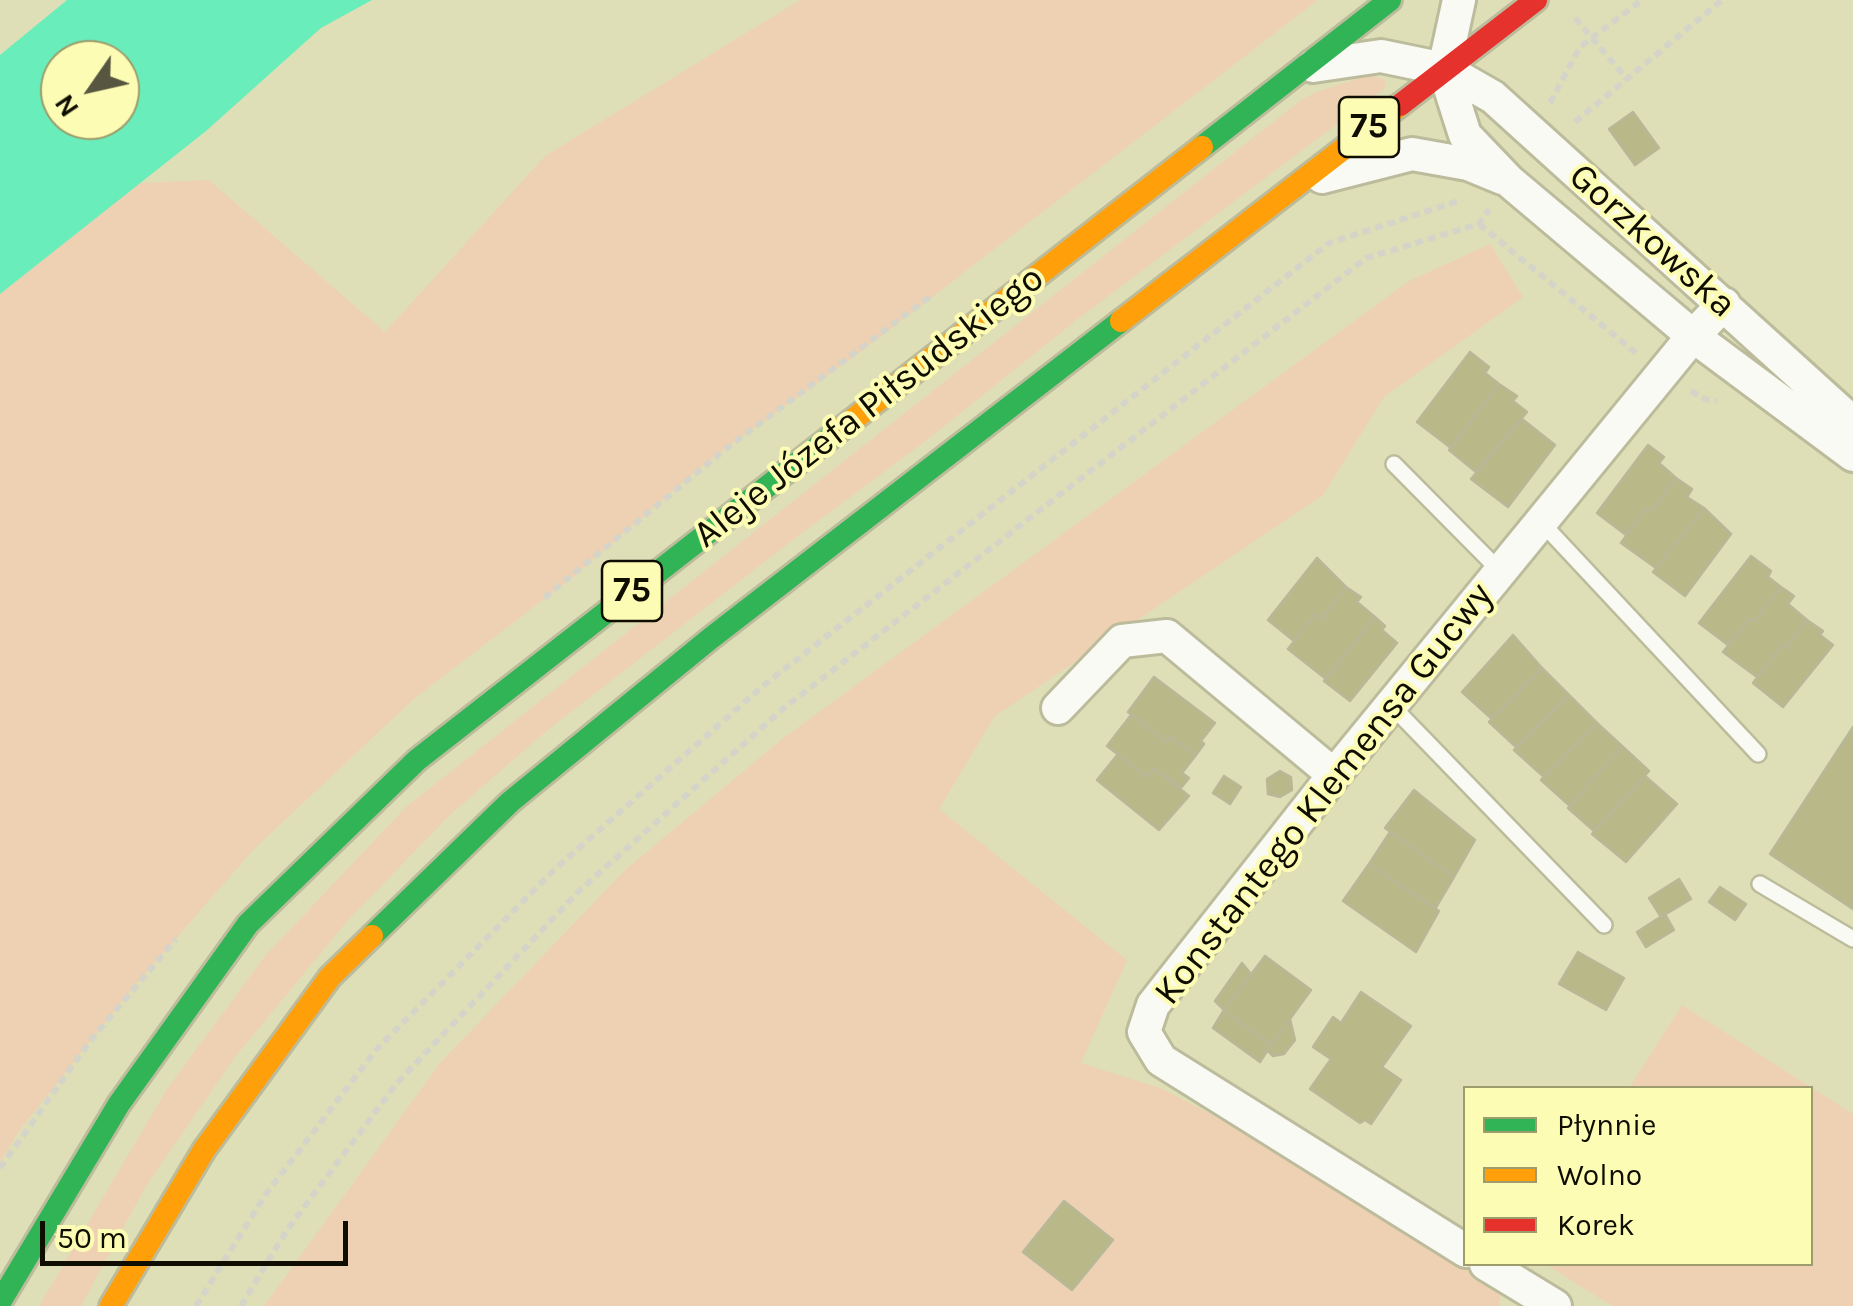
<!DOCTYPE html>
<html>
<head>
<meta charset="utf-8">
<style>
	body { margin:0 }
	#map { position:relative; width:1853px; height:1306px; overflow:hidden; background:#dfdfb7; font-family:Karla,sans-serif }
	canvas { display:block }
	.legend { position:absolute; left:1463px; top:1086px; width:350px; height:180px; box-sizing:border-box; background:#fcfcb4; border:2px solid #9d9c6c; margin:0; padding:12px 18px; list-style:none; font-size:30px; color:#0e0d00 }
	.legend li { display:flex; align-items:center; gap:20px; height:50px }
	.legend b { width:50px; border:2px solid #9d9c6c }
	.north { position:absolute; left:40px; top:40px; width:100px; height:100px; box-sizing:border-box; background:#fcfcb4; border:2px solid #9d9c6c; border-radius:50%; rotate:236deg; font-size:28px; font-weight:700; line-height:40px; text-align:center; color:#0e0d00 }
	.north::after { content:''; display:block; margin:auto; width:35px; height:45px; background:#575640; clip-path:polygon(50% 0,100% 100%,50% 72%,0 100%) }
	.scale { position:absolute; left:40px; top:1221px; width:308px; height:45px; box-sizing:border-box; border:5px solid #0e0d00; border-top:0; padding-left:12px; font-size:30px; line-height:35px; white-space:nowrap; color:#0e0d00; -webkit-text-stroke:8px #fcfcb4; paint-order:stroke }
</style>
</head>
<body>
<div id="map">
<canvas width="1853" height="1306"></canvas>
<ul class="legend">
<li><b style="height:12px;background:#30b455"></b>Płynnie</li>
<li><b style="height:12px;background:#ff9f0a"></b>Wolno</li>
<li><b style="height:12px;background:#e5322d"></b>Korek</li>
</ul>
<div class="north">N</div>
<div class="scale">50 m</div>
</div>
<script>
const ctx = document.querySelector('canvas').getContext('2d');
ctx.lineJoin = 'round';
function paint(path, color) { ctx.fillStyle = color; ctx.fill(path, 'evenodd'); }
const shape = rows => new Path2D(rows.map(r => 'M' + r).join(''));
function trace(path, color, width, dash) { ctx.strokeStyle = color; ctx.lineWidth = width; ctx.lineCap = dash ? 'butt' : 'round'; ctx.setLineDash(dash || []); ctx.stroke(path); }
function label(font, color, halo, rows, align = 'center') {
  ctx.font = font + ' Karla,sans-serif'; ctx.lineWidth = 8; ctx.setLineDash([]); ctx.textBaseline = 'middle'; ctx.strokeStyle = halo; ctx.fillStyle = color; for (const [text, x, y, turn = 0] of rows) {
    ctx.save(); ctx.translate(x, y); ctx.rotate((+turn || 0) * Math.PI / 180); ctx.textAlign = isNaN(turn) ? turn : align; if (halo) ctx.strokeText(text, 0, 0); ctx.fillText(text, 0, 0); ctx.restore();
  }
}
const green = shape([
	[800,0,1318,0,862,351,704,464,573,577,415,698,254,849,132,989,19,1131,0,1162,0,294,139,183,209,180,385,332,545,156],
	[1370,75,1385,80,1385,88,1074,322,927,440,798,536,549,729,451,814,350,918,235,1057,146,1186,81,1306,39,1306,167,1089,265,956,406,807,1301,100,1316,92],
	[1490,244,1523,297,1384,397,1323,495,995,716,939,809,1127,960,1081,1063,1163,1089,1288,1155,1501,1290,1499,1306,264,1306,440,1063,626,869,782,739,1409,281],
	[1682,1005,1853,1114,1853,1306,1612,1306,1545,1264,1810,1264,1810,1088,1629,1088]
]);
const water = shape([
	[67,0,372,0,321,28,206,131,0,294,0,55],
	[60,60,120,60,120,120,60,120]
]);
const building = shape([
	[1633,112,1659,148,1635,165,1609,129,1633,112],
	[1470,352,1489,367,1485,373,1499,384,1451,448,1417,422,1470,352],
	[1499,384,1517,396,1513,401,1527,412,1476,472,1449,450,1499,384],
	[1522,419,1555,445,1508,507,1471,479,1522,419],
	[1648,445,1664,457,1659,463,1676,478,1652,511,1647,507,1626,535,1597,513,1648,445],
	[1676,478,1692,489,1687,497,1704,508,1656,568,1621,543,1647,507,1652,511,1676,478],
	[1704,508,1731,534,1685,596,1653,572,1704,508],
	[1751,556,1771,571,1768,577,1781,587,1754,622,1749,619,1728,645,1699,623,1751,556],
	[1317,558,1346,587,1321,619,1315,614,1294,641,1268,620,1317,558],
	[1346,587,1361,597,1357,602,1375,617,1326,679,1288,649,1315,614,1321,619,1346,587],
	[1781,587,1794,596,1788,604,1807,620,1787,647,1783,644,1757,677,1723,652,1749,619,1754,622,1781,587],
	[1375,617,1385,626,1382,630,1397,643,1350,701,1324,681,1375,617],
	[1807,620,1823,631,1820,635,1833,645,1783,707,1753,683,1783,644,1787,647,1807,620],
	[1513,635,1542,668,1492,719,1462,692,1513,635],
	[1542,668,1569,695,1516,747,1489,722,1542,668],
	[1154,677,1215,723,1201,741,1204,744,1196,755,1171,737,1166,742,1128,712,1154,677],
	[1569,695,1597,723,1544,777,1514,750,1569,695],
	[1131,715,1166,742,1171,737,1196,755,1182,773,1189,778,1181,788,1154,768,1147,777,1107,746,1131,715],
	[1597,723,1622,746,1570,806,1541,780,1597,723],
	[1853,727,1853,909,1770,854,1853,727],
	[1622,746,1649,771,1594,831,1568,808,1622,746],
	[1118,754,1147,777,1154,768,1189,796,1159,830,1097,780,1118,754],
	[1280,771,1291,777,1292,790,1280,797,1268,794,1267,779,1280,771],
	[1224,776,1241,787,1230,804,1213,793,1224,776],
	[1645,776,1677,804,1626,862,1592,834,1645,776],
	[1414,790,1475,840,1454,877,1385,828,1414,790],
	[1390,832,1454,877,1435,909,1369,864,1390,832],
	[1369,864,1439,911,1416,952,1343,901,1369,864],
	[1679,879,1691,899,1661,917,1649,898,1679,879],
	[1720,887,1746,904,1735,920,1709,902,1720,887],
	[1665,914,1674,930,1646,947,1637,932,1665,914],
	[1578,952,1624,978,1606,1010,1559,984,1578,952],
	[1265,956,1311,990,1271,1045,1224,1010,1265,956],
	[1242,963,1251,974,1224,1010,1215,1001,1242,963],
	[1361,992,1411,1026,1382,1067,1401,1080,1371,1124,1365,1120,1360,1123,1310,1089,1331,1059,1313,1047,1333,1017,1341,1023,1361,992],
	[1224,1010,1271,1045,1260,1062,1213,1028,1224,1010],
	[1290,1019,1295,1040,1284,1054,1273,1056,1267,1050,1290,1019],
	[1064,1201,1113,1240,1072,1290,1023,1252,1064,1201]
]);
const path = shape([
	[1575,18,1626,78],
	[1550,103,1580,47,1642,0],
	[1575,122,1722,0],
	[1479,224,1636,353],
	[1691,391,1707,400,1717,401],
	[544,598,727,448,932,295],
	[0,1168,90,1041,176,939],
	[196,1306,266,1194,376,1050,554,870,763,686,1329,243,1462,200],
	[241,1306,287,1230,397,1083,580,890,784,708,1366,258,1479,224,1489,209]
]);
const lane = shape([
	[1394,464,1501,572],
	[1541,522,1758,754],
	[1391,705,1604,925],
	[1760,884,1853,939]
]);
const street = shape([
	[1459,0,1444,69,1465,135,1509,181,1693,336,1853,455],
	[1313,66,1381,56,1444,69,1493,97,1853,423],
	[1322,177,1412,154,1468,164,1502,178],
	[1058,708,1122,641,1167,636,1334,775],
	[1466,1251,1161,1060,1144,1032,1153,1005,1334,775,1693,336,1724,304],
	[1486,1264,1555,1306]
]);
const fast = shape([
	[1202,147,1390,0],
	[372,936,510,802,711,638,1121,321],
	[0,1302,119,1104,248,924,417,760,841,429]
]);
const slow = shape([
	[1121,321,1400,105],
	[841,429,1202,147],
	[111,1306,204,1150,330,977,372,936]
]);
const jam = shape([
	[1400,105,1536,0]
]);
const shields = [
	[1369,127,60],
	[632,591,60]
];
const shieldNames = [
	["75",1369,127],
	["75",632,591]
];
const streetNames = [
	["Gorzkowska",1652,241,42],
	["Aleje Józefa Piłsudskiego",869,407,-38],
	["Konstantego Klemensa Gucwy",1324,794,-52]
];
paint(green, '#edd1b2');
paint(water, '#69edbb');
paint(building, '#b8b888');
trace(building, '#b8b899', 2.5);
trace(lane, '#bcbc9d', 20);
trace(street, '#bcbc9d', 38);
trace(fast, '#bcbc9d', 28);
trace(slow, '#bcbc9d', 28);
trace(jam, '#bcbc9d', 28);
trace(path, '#d4d4c9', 6, [8, 5]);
trace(lane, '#fafaf4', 15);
trace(street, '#fafaf4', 32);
trace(fast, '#30b455', 22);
trace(slow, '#ff9f0a', 22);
trace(jam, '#e5322d', 22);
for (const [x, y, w] of shields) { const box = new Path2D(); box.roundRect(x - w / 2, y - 30, w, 60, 8); ctx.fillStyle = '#fcfcb4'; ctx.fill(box); trace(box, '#0e0d00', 2.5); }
label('bold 35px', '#0e0d00', null, shieldNames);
label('38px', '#0e0d00', '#fcfcb4', streetNames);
</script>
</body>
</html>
